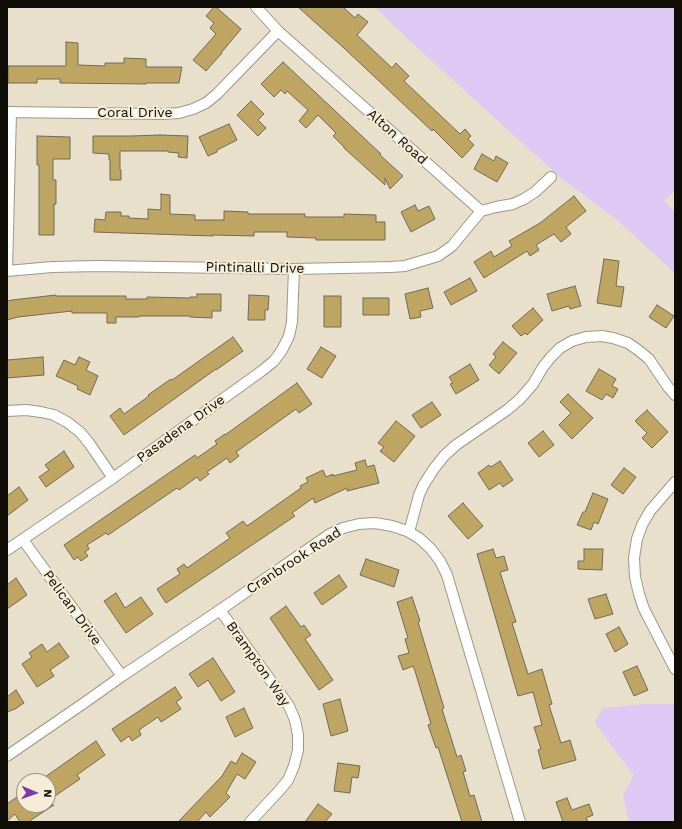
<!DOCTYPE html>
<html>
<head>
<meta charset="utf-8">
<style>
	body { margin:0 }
	#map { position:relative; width:682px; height:829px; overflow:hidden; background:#e8e0cb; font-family:"Work Sans",sans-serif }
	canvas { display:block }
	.frame { position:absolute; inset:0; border:8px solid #0f0c06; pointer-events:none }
	.north { position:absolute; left:16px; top:773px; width:40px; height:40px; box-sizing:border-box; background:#f5edd8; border:1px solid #999384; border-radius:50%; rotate:92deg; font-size:11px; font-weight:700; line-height:16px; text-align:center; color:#0f0c06 }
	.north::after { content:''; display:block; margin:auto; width:14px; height:18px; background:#7b3bb0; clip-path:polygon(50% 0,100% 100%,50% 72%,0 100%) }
</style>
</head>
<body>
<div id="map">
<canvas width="682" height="829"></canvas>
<div class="frame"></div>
<div class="north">N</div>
</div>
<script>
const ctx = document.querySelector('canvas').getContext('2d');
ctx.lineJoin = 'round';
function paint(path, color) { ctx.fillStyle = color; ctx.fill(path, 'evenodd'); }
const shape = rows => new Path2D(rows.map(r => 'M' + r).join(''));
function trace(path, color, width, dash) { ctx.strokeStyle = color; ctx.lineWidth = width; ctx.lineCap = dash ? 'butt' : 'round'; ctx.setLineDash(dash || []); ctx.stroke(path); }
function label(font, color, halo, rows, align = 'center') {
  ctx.font = font + ' "Work Sans",sans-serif'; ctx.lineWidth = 4; ctx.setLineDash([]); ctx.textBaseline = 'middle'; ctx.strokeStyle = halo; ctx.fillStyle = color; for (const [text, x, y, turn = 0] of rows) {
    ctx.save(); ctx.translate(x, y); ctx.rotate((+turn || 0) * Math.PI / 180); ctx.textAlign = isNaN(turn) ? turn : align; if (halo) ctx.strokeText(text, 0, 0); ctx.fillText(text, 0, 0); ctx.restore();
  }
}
const green = shape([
	[375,7,675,7,675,191,664,201,675,212,675,273,617,220,561,178,411,42],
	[647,704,675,704,675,822,629,822,623,795,634,775,618,755,595,722,603,708]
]);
const building = shape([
	[214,7,216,7,241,29,221,53,222,53,206,71,193,60,216,34,210,28,214,23,206,16,214,7],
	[298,7,343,7,355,18,358,14,368,22,357,35,392,68,396,63,409,76,404,81,460,134,465,129,471,136,468,139,474,145,462,158,433,129,432,131,345,49,298,7],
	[66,42,78,43,78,65,105,66,105,63,124,63,124,58,146,59,146,67,182,67,179,83,146,83,146,84,60,83,60,79,37,79,37,83,8,83,8,66,66,66,66,42],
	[283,62,381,154,380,155,403,176,390,189,385,178,385,185,344,148,344,147,333,136,336,133,318,115,306,128,299,121,308,110,287,91,285,94,281,90,274,97,261,84,283,62],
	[251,101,264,114,258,120,266,128,258,136,237,115,251,101],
	[229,124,237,140,217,150,217,152,208,156,199,137,229,124],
	[160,135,188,136,187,158,178,157,179,153,168,152,168,151,120,151,120,170,121,170,121,180,110,180,110,160,109,160,109,154,93,153,93,136,131,136,160,135],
	[37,136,70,137,70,159,53,159,53,180,56,180,56,204,54,204,54,235,39,235,39,165,37,165,37,136],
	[482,154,494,161,496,156,508,163,497,182,474,169,482,154],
	[161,194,170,195,170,214,195,215,195,220,224,220,224,211,248,212,248,214,305,214,305,217,344,217,344,214,376,215,376,222,385,222,385,240,316,240,316,238,287,237,287,232,254,232,254,236,213,235,213,236,94,232,95,219,105,220,106,212,121,212,121,216,129,216,129,218,148,219,148,209,161,210,161,194],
	[574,196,586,211,566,227,571,234,561,242,554,234,536,245,539,250,530,256,527,251,484,278,474,262,491,251,494,257,512,246,509,241,540,223,574,196],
	[415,205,418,211,429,206,435,219,411,232,401,212,415,205],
	[604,259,619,261,616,286,624,287,621,307,597,303,604,259],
	[470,278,477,291,451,305,444,292,470,278],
	[575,286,581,306,570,309,569,306,552,311,547,294,575,286],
	[428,288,433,308,420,311,421,317,410,319,405,294,428,288],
	[197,294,221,294,221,311,212,311,212,318,190,317,190,316,139,316,139,317,116,317,116,323,107,323,107,313,72,313,72,311,18,317,7,320,7,301,12,300,56,295,56,296,126,296,126,299,147,299,147,297,190,298,190,297,197,297,197,294],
	[249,295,269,296,268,310,265,310,265,320,248,320,249,295],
	[324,296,341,296,341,327,324,327,324,296],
	[363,298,389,298,389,315,363,315,363,298],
	[657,305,674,316,666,328,649,317,657,305],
	[533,308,543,320,527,335,525,333,521,336,512,326,533,308],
	[233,337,243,351,216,370,216,369,124,435,110,416,120,408,124,414,149,396,148,395,171,379,172,380,233,337],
	[503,342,517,353,499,374,489,365,496,357,493,354,503,342],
	[321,347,336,356,322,378,307,369,321,347],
	[43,357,44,375,7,378,7,360,43,357],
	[79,357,90,362,86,370,98,376,90,395,77,389,78,386,56,376,64,360,75,365,79,357],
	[470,364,479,380,456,394,450,384,453,383,449,377,470,364],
	[599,369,616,379,612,386,618,389,613,398,606,394,602,400,586,391,599,369],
	[297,383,312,404,299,413,296,409,236,452,239,456,230,463,227,458,207,472,209,474,200,481,197,477,179,490,177,488,108,535,106,533,87,545,89,549,85,552,88,556,81,561,78,557,74,560,64,545,195,455,197,458,217,444,215,441,225,434,225,435,297,383],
	[568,394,593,418,572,439,559,425,571,413,560,402,568,394],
	[432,402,441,415,421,428,412,415,432,402],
	[647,410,668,432,652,448,642,438,647,433,635,421,647,410],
	[396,421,415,436,394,462,380,451,384,447,378,443,396,421],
	[543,431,554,445,539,457,528,443,543,431],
	[64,451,74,467,46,487,39,477,49,470,45,465,64,451],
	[365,460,367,467,374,465,379,483,347,491,347,488,315,503,313,498,292,513,295,516,166,603,157,589,180,574,177,569,184,564,187,568,230,538,226,533,243,521,247,526,301,488,300,486,308,482,306,478,323,470,326,477,333,474,333,476,357,470,355,463,365,460],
	[500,461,513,480,503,487,500,483,489,490,478,473,489,465,491,467,500,461],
	[624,468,636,477,623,494,611,485,624,468],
	[19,487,28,500,7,516,7,496,19,487],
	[593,493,608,499,598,524,594,522,591,530,577,525,583,512,585,512,593,493],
	[463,503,483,526,468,539,448,516,463,503],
	[493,549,496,558,504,556,508,570,500,572,516,622,512,623,528,674,542,669,552,704,549,705,561,743,570,740,576,760,543,769,538,750,541,749,534,727,542,725,533,692,518,696,477,554,493,549],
	[584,549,603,549,602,570,578,569,578,561,584,561,584,549],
	[366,559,399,570,394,587,360,575,366,559],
	[339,575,347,587,322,605,314,593,339,575],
	[16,578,27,595,7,609,7,585,16,578],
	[116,593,125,608,141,597,153,614,126,633,104,601,116,593],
	[606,594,613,614,595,619,588,599,606,594],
	[412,597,420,621,418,622,444,708,442,709,457,757,461,755,466,771,463,772,470,796,474,795,482,822,462,822,438,747,436,748,428,725,431,724,415,671,413,666,403,670,398,656,409,653,405,639,408,638,397,602,412,597],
	[286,606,301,627,304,625,311,635,305,639,333,680,319,690,270,618,286,606],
	[619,627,628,644,615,652,606,634,619,627],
	[59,643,69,657,50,670,54,676,37,687,22,664,32,657,29,653,42,644,47,652,59,643],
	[213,658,235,692,221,701,208,680,198,687,189,674,213,658],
	[637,666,648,690,634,696,623,672,637,666],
	[175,687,182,698,176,702,181,709,161,722,158,717,139,730,141,735,132,741,129,736,121,742,112,729,175,687],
	[16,690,24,703,15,709,7,712,7,697,16,690],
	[340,699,348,731,331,736,323,704,340,699],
	[244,708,253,728,235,737,226,717,244,708],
	[96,741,105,755,77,775,80,779,55,796,48,785,48,781,45,781,45,777,96,741],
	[242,753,256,762,245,779,237,774,226,793,230,797,210,817,206,812,197,822,178,822,222,776,231,761,236,764,242,753],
	[338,763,360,766,358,778,352,777,350,793,334,791,338,763],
	[24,792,24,805,54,805,28,822,20,822,15,814,7,821,7,804,24,792],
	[567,798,572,810,589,804,593,815,586,818,588,822,563,822,556,802,567,798],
	[318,804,332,814,325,822,305,822,318,804]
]);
const minor = shape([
	[256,7,278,31,481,211],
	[7,112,163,114,179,113,193,109,206,103,217,94,278,31],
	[481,211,496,207,513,204,524,199,535,192,551,177],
	[7,271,52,267,98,266,294,269,391,267,405,266,438,256,452,246,481,211],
	[7,271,11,112],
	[7,411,26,410,41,412,54,415,67,422,80,432,89,443,113,478],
	[675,482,650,511,642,525,637,539,634,558,635,577,639,594,644,609,675,669],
	[409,532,419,495,423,486,433,470,444,456,456,445,507,410,520,399,533,384,543,367,551,357,560,348,572,341,586,337,602,336,613,338,628,343,638,350,649,359,668,387,675,395],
	[23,540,122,676],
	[7,550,113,478,263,370,274,361,282,350,289,336,292,322,294,269],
	[220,610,289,706,295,720,298,735,298,750,294,766,288,780,279,791,250,822],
	[7,756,84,703,122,676,220,610,330,534,343,528,359,524,375,523,392,526,407,531,419,538,431,549,440,561,447,575,520,822]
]);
const streetNames = [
	["Coral Drive",135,113],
	["Alton Road",397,137,42],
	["Pintinalli Drive",255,268,1],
	["Pasadena Drive",181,429,-36],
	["Cranbrook Road",294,561,-33],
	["Pelican Drive",72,608,54],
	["Brampton Way",258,664,55]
];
paint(green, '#ddc9f4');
paint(building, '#bea561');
trace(building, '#706a58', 1);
trace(minor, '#9f9885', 12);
trace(minor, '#fff', 10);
label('14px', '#0f0c06', '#f5edd8', streetNames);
</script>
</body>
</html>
